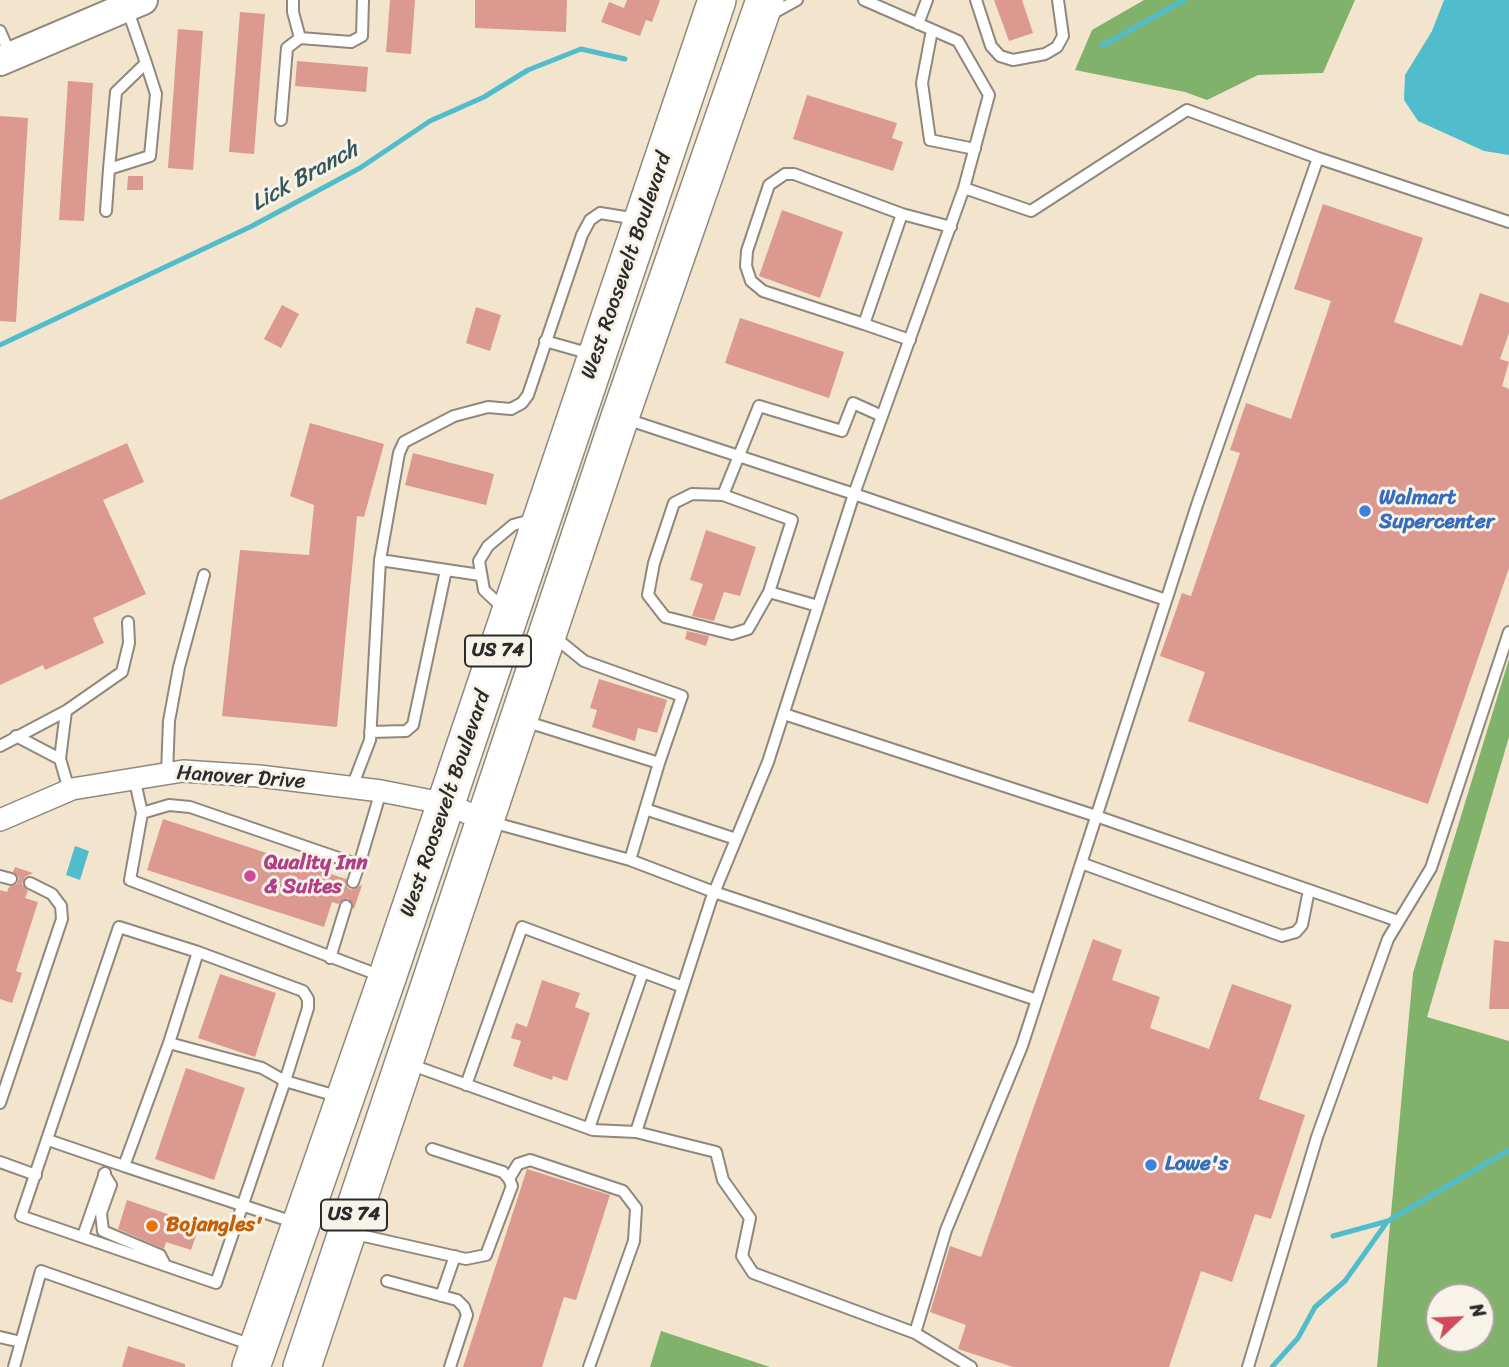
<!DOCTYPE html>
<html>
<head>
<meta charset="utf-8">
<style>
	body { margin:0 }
	#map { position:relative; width:1509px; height:1367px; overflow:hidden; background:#f3e5cd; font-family:Sriracha,sans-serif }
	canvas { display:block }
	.north { position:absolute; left:1425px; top:1283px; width:70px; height:70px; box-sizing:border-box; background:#f7f3e8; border:2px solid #a5a39c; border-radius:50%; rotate:67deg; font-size:19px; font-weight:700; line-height:28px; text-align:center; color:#2b2b2b }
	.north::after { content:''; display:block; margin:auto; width:24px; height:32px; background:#d1495b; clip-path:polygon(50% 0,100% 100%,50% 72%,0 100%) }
</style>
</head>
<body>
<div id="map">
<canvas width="1509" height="1367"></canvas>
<div class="north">N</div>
</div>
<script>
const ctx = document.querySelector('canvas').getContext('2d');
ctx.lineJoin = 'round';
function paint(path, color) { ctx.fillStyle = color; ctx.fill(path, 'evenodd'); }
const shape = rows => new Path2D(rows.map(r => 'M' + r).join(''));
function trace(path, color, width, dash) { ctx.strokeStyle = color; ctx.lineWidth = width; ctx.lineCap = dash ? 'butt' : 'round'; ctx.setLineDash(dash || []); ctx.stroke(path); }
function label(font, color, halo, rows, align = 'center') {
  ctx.font = font + ' Sriracha,sans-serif'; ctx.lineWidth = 6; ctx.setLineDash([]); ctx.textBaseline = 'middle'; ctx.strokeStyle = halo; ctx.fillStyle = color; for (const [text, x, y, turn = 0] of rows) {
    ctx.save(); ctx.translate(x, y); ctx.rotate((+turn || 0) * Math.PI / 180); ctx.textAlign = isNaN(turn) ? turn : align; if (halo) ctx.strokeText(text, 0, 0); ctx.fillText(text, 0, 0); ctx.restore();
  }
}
const forest = shape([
	[1144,0,1355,0,1323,73,1258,75,1207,100,1185,92,1075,70,1092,30],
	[1509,659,1509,737,1427,1017,1509,1041,1509,1367,1377,1367,1413,973],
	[1439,1297,1481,1297,1481,1339,1439,1339],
	[661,1331,770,1367,650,1367]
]);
const water = shape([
	[1444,0,1509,0,1509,155,1484,151,1418,121,1404,100,1405,75,1432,31],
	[75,846,89,851,80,880,66,875]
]);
const stream = shape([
	[1102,46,1184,0],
	[0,345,252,226,360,168,430,121,484,97,528,70,581,49,625,59],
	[1333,1236,1388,1221,1509,1150],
	[1272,1367,1298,1338,1315,1307,1345,1281,1387,1222]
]);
const building = shape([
	[390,0,415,0,411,54,386,52],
	[475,0,567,0,566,32,475,28],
	[627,0,660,0,652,22,646,20,640,36,601,22,609,2,624,8],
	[994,0,1022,0,1033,33,1009,41],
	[240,12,265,14,254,154,229,152],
	[178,29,203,31,193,170,168,168],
	[297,61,368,67,366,92,295,86],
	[68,81,93,83,84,221,59,220],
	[807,95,897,123,892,138,903,142,893,171,793,139],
	[0,116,28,118,16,322,0,321],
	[128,176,143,176,143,190,127,190],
	[1323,204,1423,238,1394,322,1462,346,1480,293,1509,303,1509,333,1500,359,1509,362,1502,386,1509,389,1509,568,1428,804,1188,721,1205,672,1160,656,1182,593,1191,596,1240,453,1230,450,1246,403,1291,419,1331,301,1294,289],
	[782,210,843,232,820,298,759,276],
	[282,305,299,314,281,348,264,339],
	[476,307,501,315,490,351,466,343],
	[740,318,844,352,829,398,725,363],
	[310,423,384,444,364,517,357,516,337,727,222,716,240,550,309,555,314,505,290,496],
	[127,443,144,482,103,500,146,594,93,618,104,643,45,670,43,665,0,685,0,500],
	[413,453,494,474,486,505,405,485],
	[706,530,756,547,740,596,724,592,714,621,692,616,703,584,690,580],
	[687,631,709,636,706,646,685,639],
	[599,679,667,700,657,733,638,728,635,741,592,727,597,710,590,708],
	[163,819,346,879,347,887,351,890,362,885,354,909,348,898,338,904,332,902,324,927,147,870],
	[15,867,33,873,25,877,22,884,28,891,25,898,38,902,16,971,22,973,12,1003,0,999,0,890,7,892,9,887,17,884,19,878,13,872],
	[1093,939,1122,950,1112,980,1160,997,1150,1028,1209,1049,1232,984,1292,1005,1259,1099,1305,1115,1271,1219,1255,1214,1232,1282,1201,1271,1169,1367,1013,1367,958,1349,966,1325,930,1312,950,1246,981,1257],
	[1494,940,1509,942,1509,1009,1489,1009],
	[220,974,276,993,255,1057,198,1038],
	[542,980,580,993,575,1007,590,1013,567,1081,553,1076,552,1080,513,1066,521,1041,511,1038,516,1023,527,1027],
	[186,1068,245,1088,214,1180,155,1159],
	[527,1169,610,1195,576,1300,564,1297,542,1367,463,1367],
	[127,1200,176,1217,174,1222,198,1230,191,1250,166,1242,164,1249,118,1229],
	[128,1346,185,1364,185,1367,122,1367]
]);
const lane = shape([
	[293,0,293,12,300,38,351,42,362,36,363,0],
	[976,0,991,46,1000,56,1013,60,1045,54,1057,47,1063,36,1058,0],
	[127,8,146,63,156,94,150,156,109,169,116,92,146,63],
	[770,15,797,0],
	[918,24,927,0],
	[932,30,922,83,930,140,975,149],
	[0,31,10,54],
	[281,120,287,48,300,38],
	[1318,158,1509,222],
	[964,188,854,494,1166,600],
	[106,211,109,169],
	[864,324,763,291,751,281,746,266,747,251,769,185,785,174,794,174,902,214],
	[910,340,864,324,902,214,951,227],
	[545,341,591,354],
	[626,419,854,494,768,762,711,900,636,1132,716,1152,723,1180,750,1218,742,1256,753,1273,915,1333,946,1230,1022,1046,1197,505,1318,158,1187,110,1031,211,964,188,989,95,958,41,864,0],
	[723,495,692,494,674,503,654,563,648,595,665,617,732,634,748,629,769,592],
	[380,560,399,453,404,442,454,416,488,407,511,409,522,403,528,395,582,235,590,220,600,213,637,219],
	[818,606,769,592,792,520,723,495,759,406,842,431,853,403,882,416],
	[503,608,484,590,479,561,488,546,513,525,524,522,534,525],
	[552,635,584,661,682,696,659,763],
	[66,711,60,759,69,790],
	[784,714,1096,816,1398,921],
	[524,721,659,763,630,860,714,892,1037,1000],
	[370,732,406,731,413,725,446,570],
	[16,736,60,759],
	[0,746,66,711,122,672,129,643,128,622],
	[167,773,169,721,179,667,204,575],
	[134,777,142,813],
	[352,787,370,740,380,560,480,575],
	[381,791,359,865,190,807,169,805,142,813,130,880,381,976],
	[645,809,736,839],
	[491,822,630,860],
	[1081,863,1282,936,1296,932,1302,925,1309,890],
	[0,876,11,879],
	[353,882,359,865],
	[198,952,303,991,308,999,308,1008,285,1081,216,1283,21,1216,119,927,198,952,169,1043,262,1068,285,1081,340,1097],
	[330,958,346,906],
	[169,1043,124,1166,296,1223],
	[409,1064,593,1130,636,1132],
	[466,1085,522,927,683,987],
	[0,1103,62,919,61,906,52,894,30,883],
	[589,1128,643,972],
	[48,1140,124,1166],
	[0,1162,36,1175],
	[104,1174,111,1185,101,1213,103,1231,160,1255,165,1265],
	[509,1179,518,1164,530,1160,623,1191,636,1208,634,1241,589,1367],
	[351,1233,466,1259,486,1255,512,1186,509,1179,503,1172,432,1149],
	[83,1236,105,1173],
	[387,1281,457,1300,464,1307,467,1315,450,1367],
	[441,1296,455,1256],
	[915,1333,971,1367],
	[0,1337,21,1342],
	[14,1367,41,1271,252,1345],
	[1248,1367,1317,1137,1388,939,1431,868,1509,632]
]);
const street = shape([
	[0,820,72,789,183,771,259,776,381,791,447,804,484,820]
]);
const secondary = shape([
	[0,61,143,0]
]);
const highway = shape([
	[251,1367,387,978,717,0],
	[302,1367,620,417,765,0]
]);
const markers = [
	[1365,511,7,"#3f7fe0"],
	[250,876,7,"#d1479c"],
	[1151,1165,7,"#3f7fe0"],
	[152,1226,7,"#e8710a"]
];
const shields = [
	[498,651,66],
	[354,1215,66]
];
const shieldNames = [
	["US 74",498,651],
	["US 74",354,1215]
];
const streetNames = [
	["West Roosevelt Boulevard",627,266,-71],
	["Hanover Drive",241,778,4],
	["West Roosevelt Boulevard",446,804,-71]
];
const shopNames = [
	["Walmart",1379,499],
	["Supercenter",1379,523],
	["Lowe's",1165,1165]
];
const hotelNames = [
	["Quality Inn",264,864],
	["& Suites",264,888]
];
const foodNames = [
	["Bojangles'",166,1226]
];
const waterNames = [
	["Lick Branch",305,177,-29]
];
paint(forest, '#80b26c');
paint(water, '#51bdcc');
trace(stream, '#51bdcc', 5);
paint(building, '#dc9990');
trace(lane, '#8f887c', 14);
trace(street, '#8f887c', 24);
trace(secondary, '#8f887c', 32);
trace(highway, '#8f887c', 40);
trace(lane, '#fff', 10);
trace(street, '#fff', 21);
trace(secondary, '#fff', 28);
trace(highway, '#fff', 37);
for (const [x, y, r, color] of markers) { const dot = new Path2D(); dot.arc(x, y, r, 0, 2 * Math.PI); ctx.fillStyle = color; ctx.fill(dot); trace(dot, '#f7f3e8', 2.5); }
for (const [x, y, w] of shields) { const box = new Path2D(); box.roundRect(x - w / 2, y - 15.5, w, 31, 5); ctx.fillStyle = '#f7f3e8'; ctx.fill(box); trace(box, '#2b2b2b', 2); }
label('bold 19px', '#2b2b2b', null, shieldNames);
label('21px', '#2b2b2b', '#f7f3e8', streetNames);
label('bold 21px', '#366cbe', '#f7f3e8', shopNames, 'left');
label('bold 21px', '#b23c85', '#f7f3e8', hotelNames, 'left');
label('bold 21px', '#c56008', '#f7f3e8', foodNames, 'left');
label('italic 23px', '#36575b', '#f7f3e8', waterNames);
</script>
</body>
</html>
